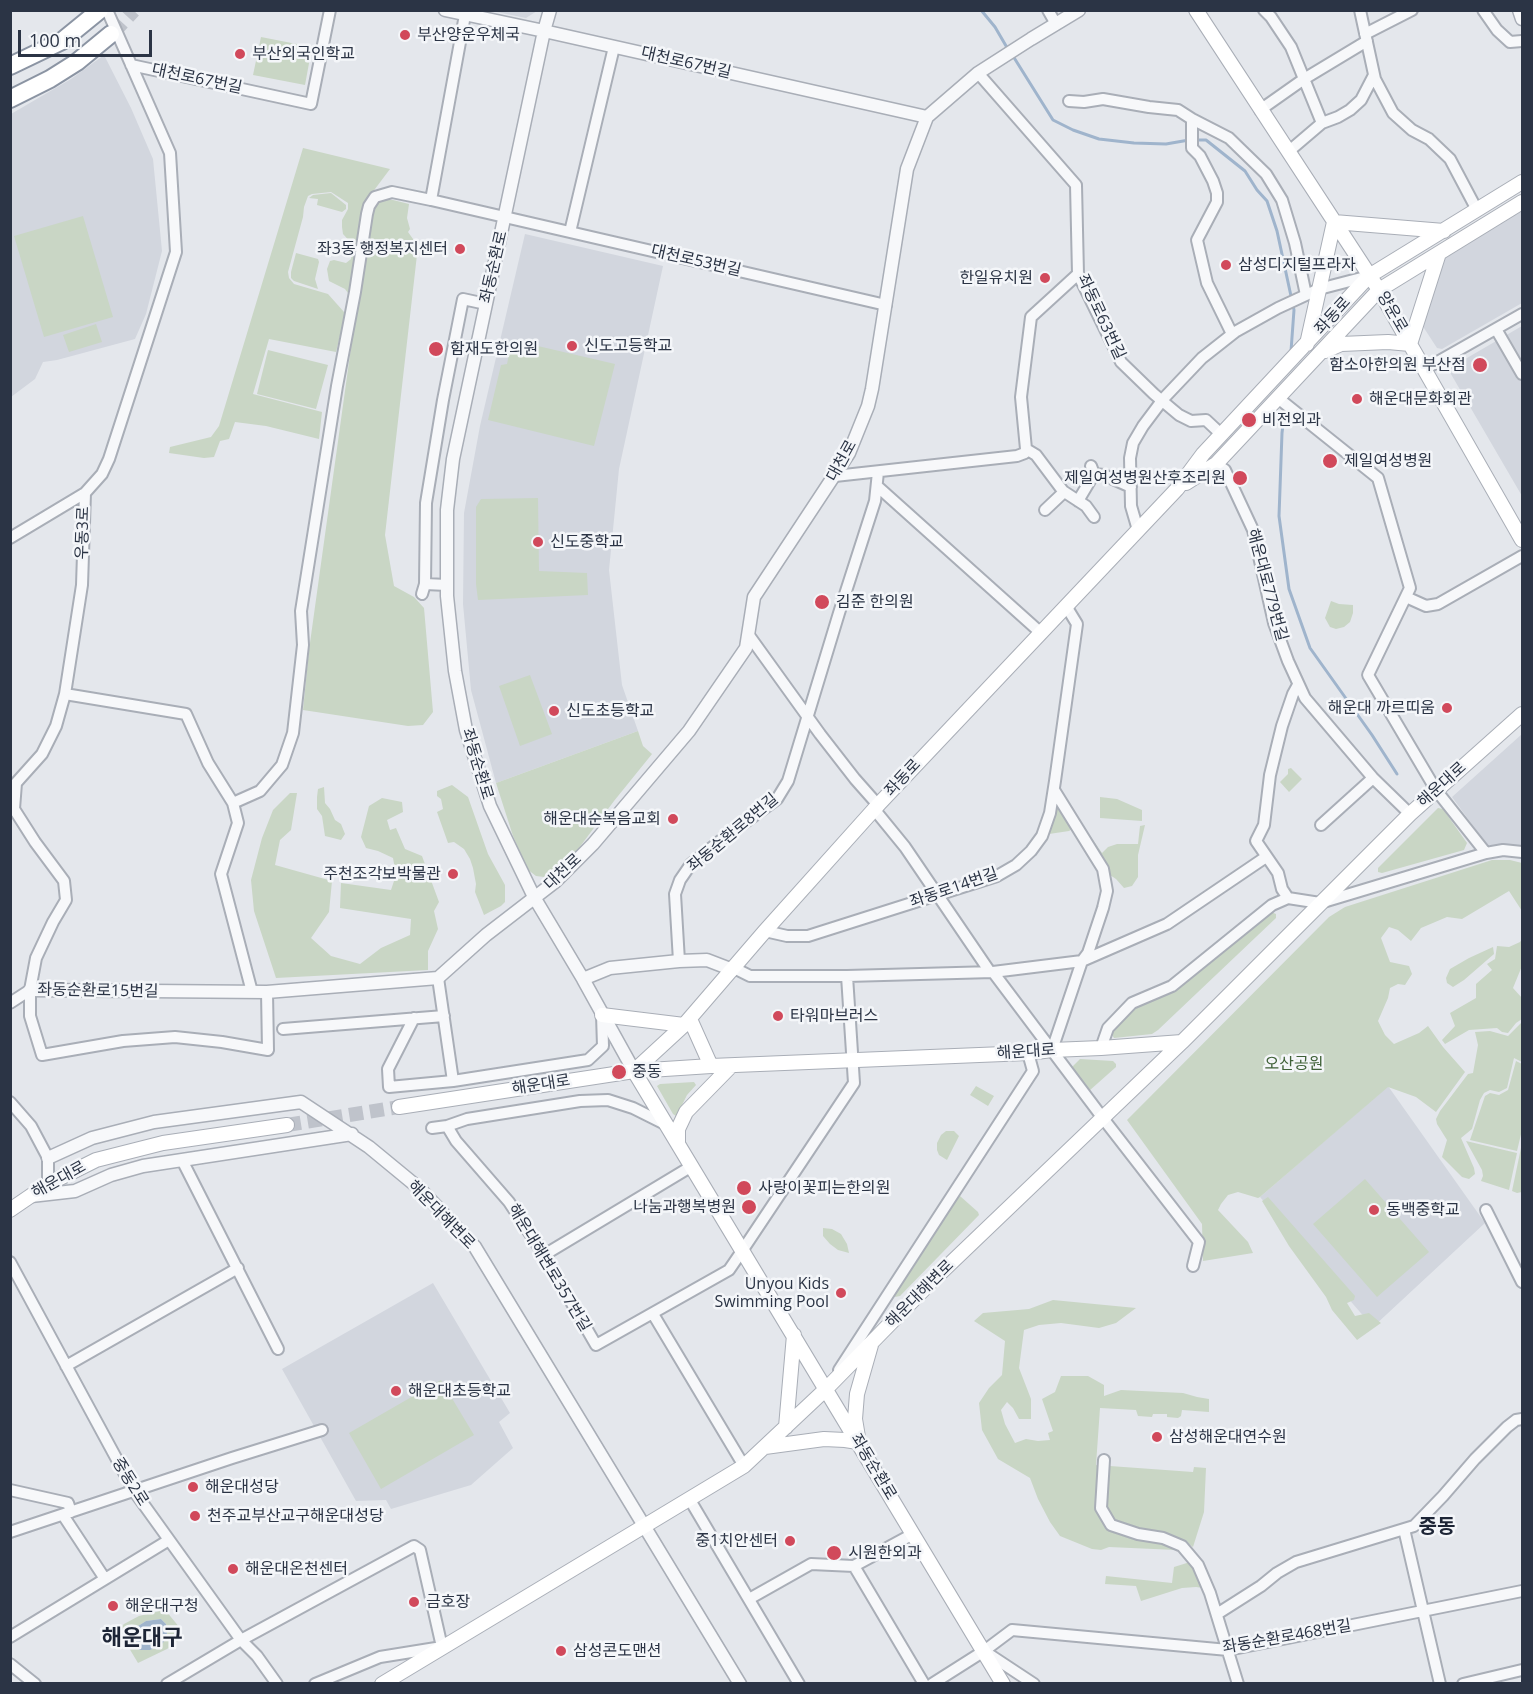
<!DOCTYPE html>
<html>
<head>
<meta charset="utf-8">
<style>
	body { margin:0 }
	#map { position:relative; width:1533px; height:1694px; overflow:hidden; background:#e4e7ec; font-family:"Open Sans",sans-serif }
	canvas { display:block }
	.frame { position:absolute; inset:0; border:12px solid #2b3445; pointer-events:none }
	.scale { position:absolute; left:18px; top:30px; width:134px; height:27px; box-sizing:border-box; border:3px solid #2b3445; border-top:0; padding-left:8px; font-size:18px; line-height:21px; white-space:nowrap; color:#2b3445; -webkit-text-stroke:4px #f4f6f9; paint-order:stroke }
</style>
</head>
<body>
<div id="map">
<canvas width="1533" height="1694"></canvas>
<div class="frame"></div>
<div class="scale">100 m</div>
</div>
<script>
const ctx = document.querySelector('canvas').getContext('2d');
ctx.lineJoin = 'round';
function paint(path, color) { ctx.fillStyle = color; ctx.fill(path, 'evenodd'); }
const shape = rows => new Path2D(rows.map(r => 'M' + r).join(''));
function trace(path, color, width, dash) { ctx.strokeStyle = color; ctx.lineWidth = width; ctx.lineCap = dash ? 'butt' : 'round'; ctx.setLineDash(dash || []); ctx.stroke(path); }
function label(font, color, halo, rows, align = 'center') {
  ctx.font = font + ' "Open Sans","Noto Sans KR",sans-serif'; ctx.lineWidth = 5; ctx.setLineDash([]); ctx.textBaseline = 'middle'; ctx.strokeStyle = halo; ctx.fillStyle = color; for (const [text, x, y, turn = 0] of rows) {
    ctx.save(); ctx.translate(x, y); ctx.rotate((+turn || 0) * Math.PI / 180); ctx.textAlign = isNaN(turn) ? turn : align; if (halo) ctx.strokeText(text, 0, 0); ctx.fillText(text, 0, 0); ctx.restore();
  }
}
const built = shape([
	[492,11,537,11,526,18],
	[104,55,131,108,153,159,162,251,146,314,135,339,57,360,43,362,35,379,11,397,11,114,71,79],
	[1522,208,1522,303,1442,349,1437,348,1422,325,1442,254],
	[525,234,663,266,619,469,609,570,622,685,638,731,496,783,471,690,463,604,464,513,480,426],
	[1522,326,1522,496,1448,369],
	[1522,734,1522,845,1487,845,1452,797],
	[1388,1086,1485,1223,1373,1327,1260,1197],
	[433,1283,510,1413,499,1422,513,1448,471,1485,391,1509,386,1500,356,1501,282,1369]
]);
const green = shape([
	[261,37,312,47,305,85,253,75],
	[303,148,390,169,366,201,351,291,348,293,345,289,329,281,327,269,330,261,334,260,346,263,351,259,353,245,343,234,342,227,342,220,348,209,348,203,331,192,312,194,308,196,304,207,303,217,288,272,289,278,294,284,328,294,344,312,344,320,336,352,269,339,253,394,322,412,319,439,266,426,235,422,229,439,220,441,214,457,204,458,169,453,170,447,211,437,219,426],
	[331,193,346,205,346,209,342,212,317,205,318,199,309,198,313,195],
	[383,200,393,200,409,204,407,218,410,229,408,232,418,246,385,535,394,586,414,597,424,608,433,712,423,725,408,726,303,710,309,650,369,218,373,206],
	[83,216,113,317,44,337,14,236],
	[296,253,318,259,319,262,315,279,318,289,294,281,291,278,291,272],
	[96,324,102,342,69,352,63,335],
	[512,340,615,364,594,446,488,420,501,365,507,364],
	[268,350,328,365,316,409,257,394],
	[538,498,539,571,587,573,588,595,478,600,476,584,476,507,481,499],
	[1331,601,1339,604,1353,605,1353,613,1350,622,1344,627,1336,629,1330,627,1325,618],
	[530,675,552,734,520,746,499,686],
	[638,731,643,746,652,754,614,801,573,856,555,871,544,877,536,876,527,869,513,836,496,783],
	[1291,768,1302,779,1289,792,1280,782,1288,774,1288,769],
	[452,785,468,797,488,854,505,885,505,902,501,906,484,915,475,892,476,884,473,868,470,859,464,849,454,842,448,843,437,812,443,809,441,799,437,796,437,791],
	[324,787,325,803,330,809,335,820,341,824,345,834,341,840,325,836,322,816,317,809,317,797,318,789],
	[290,793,297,793,291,830,280,840,275,865,332,881,329,912,311,938,331,956,360,964,381,948,410,935,411,919,340,908,341,883,391,890,396,875,393,858,378,851,366,848,361,837,369,806,382,798,402,802,403,812,387,820,390,830,396,828,405,849,422,856,439,902,434,911,438,929,428,951,428,970,276,978,254,911,251,880,262,838,273,810],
	[1100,797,1117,799,1142,810,1142,821,1100,818],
	[1059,808,1072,826,1072,829,1069,831,1049,834,1048,832,1056,810],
	[1438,808,1443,809,1467,843,1464,850,1382,873,1378,872,1378,868],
	[1145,825,1138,855,1138,877,1132,886,1124,888,1116,879,1107,873,1089,839,1091,837,1102,853,1108,847,1117,844,1138,844,1140,826],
	[1492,860,1510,860,1522,863,1522,911,1509,891,1462,919,1447,917,1421,928,1411,941,1398,930,1389,927,1381,938,1390,962,1409,966,1412,974,1405,985,1398,984,1390,988,1388,998,1378,1021,1385,1035,1394,1044,1419,1033,1428,1026,1443,1047,1465,1072,1436,1112,1416,1097,1388,1087,1260,1197,1258,1198,1238,1192,1228,1195,1221,1204,1218,1210,1248,1242,1253,1253,1203,1261,1202,1224,1127,1120,1329,917,1345,907],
	[1271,912,1276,914,1276,918,1158,1030,1152,1034,1114,1038,1111,1033,1116,1025,1134,1007,1174,990],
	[1522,939,1522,966,1513,988,1522,998,1522,1019,1516,1023,1508,1033,1502,1032,1497,1028,1469,1030,1445,1044,1442,1040,1455,1026,1450,1013,1476,998,1476,984,1492,970,1487,964,1495,959,1497,946,1509,947,1520,942],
	[1493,947,1494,954,1464,980,1453,987,1447,983,1446,978,1450,969,1469,958],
	[1522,1022,1522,1062,1514,1058,1507,1088,1499,1092,1490,1090,1484,1093,1480,1100,1472,1129,1461,1138,1474,1168,1475,1174,1469,1179,1462,1177,1442,1157,1447,1140,1437,1124,1436,1119,1440,1111,1468,1074,1473,1073,1478,1045,1475,1032,1490,1031,1508,1036],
	[1080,1059,1113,1061,1116,1064,1116,1067,1089,1091,1085,1090,1070,1069],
	[1516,1061,1522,1064,1522,1130,1517,1151,1470,1140,1485,1096,1490,1093,1499,1095,1508,1090],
	[694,1082,696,1085,687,1095,681,1107,679,1114,676,1116,673,1114,657,1086,660,1084],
	[976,1086,994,1096,988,1106,970,1095],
	[946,1131,954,1131,959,1136,947,1160,939,1155,937,1150,937,1143,941,1135],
	[1466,1141,1517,1153,1509,1190,1481,1181,1483,1176,1482,1170],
	[1522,1143,1522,1192,1517,1193,1512,1191],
	[1365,1179,1429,1252,1377,1297,1313,1224],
	[957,1195,960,1196,978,1212,979,1215,900,1296,895,1297,893,1295],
	[1268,1197,1355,1296,1354,1300,1347,1303,1355,1316,1369,1313,1381,1323,1357,1340,1332,1310,1326,1297,1289,1246,1262,1201],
	[823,1228,832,1229,841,1234,847,1244,849,1253,838,1250,830,1244,823,1236],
	[1053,1300,1136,1308,1116,1323,1099,1328,1061,1323,1039,1325,1024,1330,1019,1368,1031,1399,1031,1419,1019,1419,1013,1408,1007,1402,1001,1410,1005,1424,1015,1443,1026,1439,1038,1441,1050,1440,1048,1433,1053,1431,1042,1399,1055,1392,1061,1376,1088,1376,1104,1385,1104,1396,1121,1390,1183,1393,1197,1397,1209,1399,1209,1412,1182,1410,1181,1416,1178,1418,1167,1417,1167,1414,1153,1414,1152,1417,1138,1416,1136,1410,1100,1408,1096,1465,1193,1472,1194,1467,1206,1468,1204,1512,1193,1547,1185,1541,1176,1550,1109,1547,1101,1550,1092,1549,1060,1536,1050,1522,1038,1499,1030,1478,998,1459,982,1430,979,1403,989,1388,1002,1375,1005,1341,974,1321,983,1313,1029,1309],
	[441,1380,474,1435,381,1489,349,1433],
	[1190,1562,1203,1588,1196,1587,1182,1588,1141,1601,1136,1586,1105,1584,1106,1576,1172,1583,1174,1567],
	[160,1611,166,1611,180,1628,178,1641,167,1649,138,1663,126,1643,120,1641,115,1633,124,1624,139,1616],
	[161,1619,166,1624,167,1633,165,1640,136,1646,135,1628,146,1621]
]);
const water = shape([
	[161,1619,166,1624,167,1633,165,1640,162,1644,150,1650,139,1650,134,1641,133,1634,135,1628,146,1621],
	[149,1628,153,1629,154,1634,148,1642,142,1644,140,1643,141,1639,146,1630]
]);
const stream = shape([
	[981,10,995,27,1009,51],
	[1013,56,1053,120,1073,130,1099,139,1134,143,1166,144,1189,140],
	[1195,140,1206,140,1245,171,1257,190,1267,201,1277,231,1294,310,1291,351],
	[1285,408,1282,433,1279,516,1289,589,1310,648,1372,735,1397,774]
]);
const secondaryTunnel = shape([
	[287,1125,399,1107]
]);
const trunkTunnel = shape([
	[111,34,133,10]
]);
const minor = shape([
	[1048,10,1056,24],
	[1264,10,1271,17,1291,47,1322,123],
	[1360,10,1375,79,1393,113,1412,130,1429,139,1450,159,1477,210],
	[1483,10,1497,30,1510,42,1522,41],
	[1365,34,1412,10],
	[131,65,311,104,330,10],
	[978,73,1076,185,1078,274,1121,362,1154,394,1179,415,1191,421,1206,420,1222,435],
	[1069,101,1084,102,1103,99,1149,107,1178,110,1192,119,1229,138,1266,174,1282,200,1295,243,1306,295],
	[1260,110,1304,79,1367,41],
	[1192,119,1192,148,1200,156,1213,181,1217,193,1217,202,1197,240,1207,283,1232,334],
	[1288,152,1322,123,1338,117,1350,110,1361,100,1374,75],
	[431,200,465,15],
	[570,232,614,47],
	[1496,329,1522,374],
	[1425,369,1522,314],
	[1278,398,1378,478,1410,588,1368,675,1436,790,1486,853],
	[1026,449,1036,455,1063,491,1086,506,1094,517],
	[1216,464,1225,470,1253,530,1274,623,1288,661,1305,698,1373,778,1410,814],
	[1091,466,1094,474,1104,475,1131,487],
	[835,476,1017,456,1025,453,1026,449,1021,397,1031,317,1078,274],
	[877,486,1041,633],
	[85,493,82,585,65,694,56,726,42,754,16,783,14,809,35,842,64,881,66,900,53,922,36,958,30,990,30,1016,42,1055,123,1041,175,1037,222,1042,268,1050,267,992],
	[1078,501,1094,474],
	[1045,510,1064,492],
	[1138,530,1131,506,1130,458,1133,443,1143,426,1164,398,1202,358,1235,332,1278,308,1319,289,1369,276],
	[10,538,85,493,102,474,109,459,176,252,170,153,107,10],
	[425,584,426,503,443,400,463,299,486,304],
	[422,594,425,584,447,585],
	[1406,597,1426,606,1438,604,1522,556],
	[748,634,820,734,855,779,878,805],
	[1298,685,1293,694,1282,726,1270,775,1264,825,1256,841,1278,873,1282,889,1288,898,1320,903,1486,853,1503,850,1522,852],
	[65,694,186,714,208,763,233,803,238,823,221,874,252,992],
	[233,803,260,791,282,765,293,733,303,645,301,611,337,386,355,292,367,214,369,206,375,197,392,192,431,200,886,305],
	[874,809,905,847,990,972],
	[1321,825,1373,778],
	[765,931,787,936,808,936,997,876,1016,865,1031,851,1042,836,1050,813,1055,781,1077,624,1066,606],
	[679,961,675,894,680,880,691,864,729,834,777,799,788,781,839,613,875,501,878,472],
	[734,968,750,976,847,976,993,972,1082,961,1167,924,1266,857],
	[993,972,1102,1117,1199,1242,1193,1266],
	[438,978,453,1081,588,1060,603,1046,602,1015],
	[10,1003,30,990],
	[414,1018,388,1069,389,1087,453,1081],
	[283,1029,444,1016],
	[1101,1048,1108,1028,1132,1003,1172,986,1272,905,1288,898],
	[1052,1050,1082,961,1088,953,1103,908,1107,891,1103,869,1054,790],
	[10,1102,31,1126,48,1158,48,1184],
	[667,1125,633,1108,608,1100,580,1101,467,1119,447,1126,456,1141,509,1202,544,1255,596,1345,729,1270,742,1251,854,1083,847,976],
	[432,1128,447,1126],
	[182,1160,278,1349],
	[1486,1210,1522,1282],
	[544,1255,692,1166],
	[10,1262,134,1491,241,1640,257,1656,277,1684],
	[653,1314,744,1466],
	[66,1366,238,1268],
	[839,1370,1033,1071,1028,1053],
	[1104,1460,1101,1508,1111,1525,1138,1534,1163,1538,1182,1546,1198,1565,1210,1593,1238,1684],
	[10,1490,68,1503,71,1512],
	[690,1500,799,1684],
	[63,1515,105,1579],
	[1404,1529,1440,1684],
	[10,1532,232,1458,322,1430],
	[854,1566,924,1684],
	[749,1599,811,1564,854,1566,913,1534],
	[1217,1614,1261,1586,1277,1573,1296,1562,1414,1526,1443,1496,1475,1459,1507,1427,1516,1420,1522,1419],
	[10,1637,169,1540],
	[984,1651,1034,1684],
	[10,1664,35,1684],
	[167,1684,241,1640,414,1546,420,1550,442,1647,380,1657,315,1684],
	[932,1684,984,1651,1012,1630,1228,1650,1522,1591],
	[1463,1684,1522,1670]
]);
const tertiary = shape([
	[445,10,544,31,927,117],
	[550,10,544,31,453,459,447,510,447,596,455,671,466,730,490,806,534,897,583,979,634,1071],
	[1519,10,1522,19],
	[583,979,610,968,679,961,707,960,733,970],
	[30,990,267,992,438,978,486,935,556,881,593,844,689,731,746,648,754,597,849,453,868,406,872,389,907,169,927,117,978,73,1031,39,1079,10],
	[48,1158,92,1138,154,1122,301,1102,369,1147,420,1189,475,1247,740,1684],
	[31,1196,75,1191,111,1175,143,1166,352,1134]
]);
const secondary = shape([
	[1196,10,1379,290,1522,540],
	[1307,344,1334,222,1444,231],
	[1325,351,1341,344,1388,342,1410,344,1439,253],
	[1186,483,1216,464,1379,290,1522,202],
	[602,1015,684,1025],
	[690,1019,711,1066],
	[634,1071,684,1025,765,931,878,805,1177,489,1203,454,1369,276,1522,182],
	[634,1071,1003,1684],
	[399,1107,634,1071,711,1066,1028,1053,1052,1050,1101,1048,1182,1042,1410,814,1522,714],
	[678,1144,678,1129,686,1112,731,1066],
	[10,1210,48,1184,96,1160,163,1143,287,1125],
	[786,1427,794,1335],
	[858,1437,855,1419,857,1394,871,1345],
	[765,1447,824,1439,845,1440,858,1442],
	[382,1684,744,1466,826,1389,930,1283,1182,1042]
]);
const trunk = shape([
	[10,66,62,41,100,10],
	[10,99,50,79,77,62,111,34]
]);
const markers = [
	[405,35,6,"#d1495b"],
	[240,54,6,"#d1495b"],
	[460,249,6,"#d1495b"],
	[1226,265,6,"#d1495b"],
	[1045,278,6,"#d1495b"],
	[572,346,6,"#d1495b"],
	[436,349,8,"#d1495b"],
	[1480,365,8,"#d1495b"],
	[1357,399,6,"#d1495b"],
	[1249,420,8,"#d1495b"],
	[1330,461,8,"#d1495b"],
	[1240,478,8,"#d1495b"],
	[538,542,6,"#d1495b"],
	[822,602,8,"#d1495b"],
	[1447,708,6,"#d1495b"],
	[554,711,6,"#d1495b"],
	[673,819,6,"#d1495b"],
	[453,874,6,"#d1495b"],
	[778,1016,6,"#d1495b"],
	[619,1072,8,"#d1495b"],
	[744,1188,8,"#d1495b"],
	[749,1207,8,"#d1495b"],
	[1374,1210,6,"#d1495b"],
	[841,1293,6,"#d1495b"],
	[396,1391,6,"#d1495b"],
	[1157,1437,6,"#d1495b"],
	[193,1487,6,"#d1495b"],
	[195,1516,6,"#d1495b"],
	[790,1541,6,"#d1495b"],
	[834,1553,8,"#d1495b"],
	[233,1569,6,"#d1495b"],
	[414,1602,6,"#d1495b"],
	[113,1606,6,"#d1495b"],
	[561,1651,6,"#d1495b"]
];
const poiNames = [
	["부산양운우체국",417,35],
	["부산외국인학교",252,54],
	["좌3동 행정복지센터",448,249,"right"],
	["삼성디지털프라자",1238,265],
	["한일유치원",1033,278,"right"],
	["신도고등학교",584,346],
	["함재도한의원",450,349],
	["함소아한의원 부산점",1466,365,"right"],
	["해운대문화회관",1369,399],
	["비전외과",1262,420],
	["제일여성병원",1344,461],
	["제일여성병원산후조리원",1226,478,"right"],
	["신도중학교",550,542],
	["김준 한의원",836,602],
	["해운대 까르띠움",1435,708,"right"],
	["신도초등학교",566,711],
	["해운대순복음교회",661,819,"right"],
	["주천조각보박물관",441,874,"right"],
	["타워마브러스",790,1016],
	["중동",632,1072],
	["사랑이꽃피는한의원",758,1188],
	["나눔과행복병원",736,1207,"right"],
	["동백중학교",1386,1210],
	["Unyou Kids",829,1284,"right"],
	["Swimming Pool",829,1302,"right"],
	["해운대초등학교",408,1391],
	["삼성해운대연수원",1169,1437],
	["해운대성당",205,1487],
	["천주교부산교구해운대성당",207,1516],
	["중1치안센터",778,1541,"right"],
	["시원한외과",848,1553],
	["해운대온천센터",245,1569],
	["금호장",426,1602],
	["해운대구청",125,1606],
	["삼성콘도맨션",573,1651]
];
const streetNames = [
	["대천로67번길",686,63,13],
	["대천로67번길",197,79,12],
	["대천로53번길",696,261,13],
	["좌동순환로",494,267,-77],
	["양운로",1392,312,60],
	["좌동로",1333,316,-48],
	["좌동로63번길",1101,317,65],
	["대천로",842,461,-61],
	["우동3로",83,533,-88],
	["해운대로779번길",1267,585,75],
	["좌동순환로",477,764,73],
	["좌동로",903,778,-47],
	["해운대로",1442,785,-42],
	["좌동순환로8번길",733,833,-40],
	["대천로",563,872,-43],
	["좌동로14번길",954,888,-19],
	["좌동순환로15번길",98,991,1],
	["해운대로",1026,1052,-4],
	["해운대로",541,1085,-9],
	["해운대로",59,1180,-29],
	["해운대해변로",441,1215,46],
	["해운대해변로357번길",549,1268,59],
	["해운대해변로",920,1294,-45],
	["좌동순환로",873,1467,59],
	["중동2로",130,1482,58],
	["좌동순환로468번길",1287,1637,-10]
];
const parkNames = [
	["오산공원",1294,1064]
];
const quarterNames = [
	["중동",1437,1527]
];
const districtNames = [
	["해운대구",142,1639]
];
paint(built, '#d2d6de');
paint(green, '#c9d6c5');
paint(water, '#9fb4cc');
trace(stream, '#9fb4cc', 3);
trace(secondaryTunnel, '#bfc3cb', 14, [14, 7]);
trace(trunkTunnel, '#bfc3cb', 16, [16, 8]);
trace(minor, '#a9aeb7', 14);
trace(tertiary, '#a9aeb7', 15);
trace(secondary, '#a9aeb7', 16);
trace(trunk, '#8b94a3', 20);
trace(minor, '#f7f8fa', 10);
trace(tertiary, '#f7f8fa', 12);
trace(secondary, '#fff', 14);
trace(trunk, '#fff', 16);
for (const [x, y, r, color] of markers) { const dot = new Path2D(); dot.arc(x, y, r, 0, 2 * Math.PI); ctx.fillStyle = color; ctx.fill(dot); trace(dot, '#f4f6f9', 2); }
label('16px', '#2b3445', '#f4f6f9', poiNames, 'left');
label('16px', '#2b3445', '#f4f6f9', streetNames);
label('16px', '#3f6138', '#f4f6f9', parkNames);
label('bold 20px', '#1d2536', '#f4f6f9', quarterNames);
label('bold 22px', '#1d2536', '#f4f6f9', districtNames);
</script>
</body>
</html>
